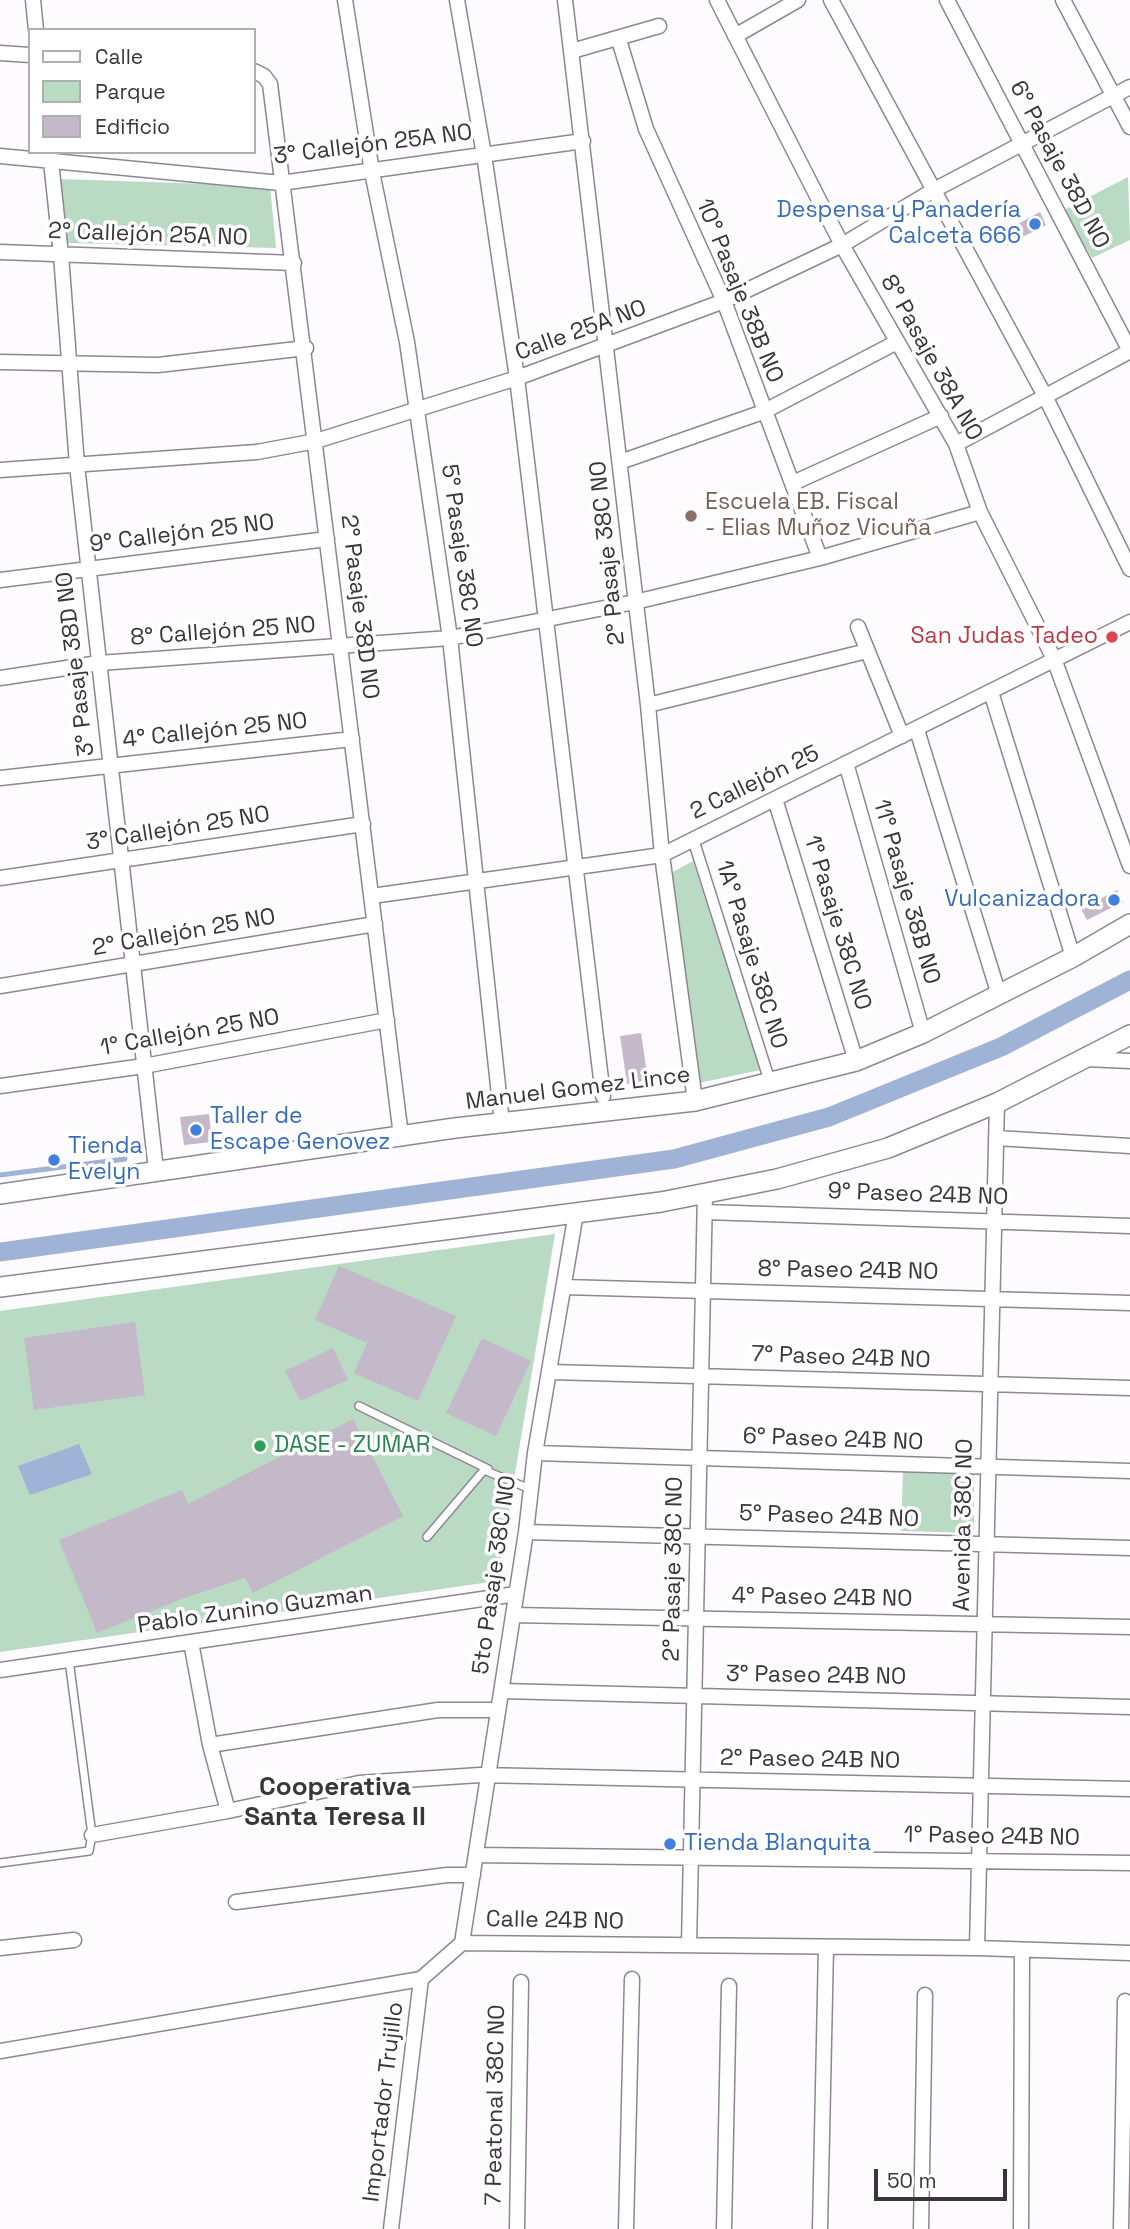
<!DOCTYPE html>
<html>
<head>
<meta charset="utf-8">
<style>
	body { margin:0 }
	#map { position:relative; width:1130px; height:2229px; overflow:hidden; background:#fdfbfe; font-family:"Space Grotesk",sans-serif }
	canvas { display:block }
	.legend { position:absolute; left:28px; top:28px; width:228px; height:126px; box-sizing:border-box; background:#fff; border:2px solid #b0aeb1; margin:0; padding:9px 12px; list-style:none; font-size:21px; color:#39353b }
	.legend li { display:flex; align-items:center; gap:14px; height:35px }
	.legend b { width:35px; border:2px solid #b0aeb1 }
	.scale { position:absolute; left:874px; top:2169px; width:133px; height:32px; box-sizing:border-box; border:4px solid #39353b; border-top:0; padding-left:9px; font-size:21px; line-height:24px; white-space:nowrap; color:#39353b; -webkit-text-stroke:5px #fff; paint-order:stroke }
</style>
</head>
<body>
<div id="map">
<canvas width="1130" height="2229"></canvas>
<ul class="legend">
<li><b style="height:9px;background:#fff"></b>Calle</li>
<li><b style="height:19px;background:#b9dac3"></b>Parque</li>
<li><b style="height:19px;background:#c4b9c9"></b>Edificio</li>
</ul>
<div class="scale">50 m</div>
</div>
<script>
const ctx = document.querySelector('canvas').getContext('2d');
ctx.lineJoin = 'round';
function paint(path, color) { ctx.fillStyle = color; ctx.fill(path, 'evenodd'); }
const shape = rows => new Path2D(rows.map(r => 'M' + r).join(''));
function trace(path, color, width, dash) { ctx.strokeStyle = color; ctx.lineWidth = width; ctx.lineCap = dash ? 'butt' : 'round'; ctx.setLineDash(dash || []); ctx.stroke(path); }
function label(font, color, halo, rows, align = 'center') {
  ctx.font = font + ' "Space Grotesk",sans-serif'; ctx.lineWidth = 7; ctx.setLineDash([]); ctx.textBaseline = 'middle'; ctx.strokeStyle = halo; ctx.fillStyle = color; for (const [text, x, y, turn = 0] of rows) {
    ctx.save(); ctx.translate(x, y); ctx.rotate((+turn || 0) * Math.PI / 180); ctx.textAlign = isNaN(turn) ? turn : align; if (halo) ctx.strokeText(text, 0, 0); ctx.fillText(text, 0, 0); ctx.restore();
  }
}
const green = shape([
	[1128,177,1130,240,1092,258,1064,210],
	[59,179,270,186,276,248,67,243],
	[693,861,760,1070,699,1083,669,874],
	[555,1234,497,1581,0,1652,0,1311],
	[903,1471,974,1472,974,1533,901,1531]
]);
const water = shape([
	[79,1444,92,1474,30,1495,18,1466]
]);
const stream = shape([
	[0,1175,125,1159]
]);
const canal = shape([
	[0,1252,674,1159,829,1117,1001,1047,1130,980]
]);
const building = shape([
	[1040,212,1046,225,1007,245,1001,233],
	[1117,890,1123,902,1087,920,1081,909],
	[641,1033,648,1080,627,1084,620,1036],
	[209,1114,212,1142,184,1145,180,1117],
	[339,1266,456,1316,418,1401,354,1373,367,1343,315,1320],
	[135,1322,145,1395,34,1410,24,1338],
	[482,1338,531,1361,496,1436,446,1413],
	[333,1348,348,1380,300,1401,285,1371],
	[353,1419,403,1516,253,1593,245,1578,179,1600,97,1633,59,1540,182,1490,188,1504]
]);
const service = shape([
	[359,1406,488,1469],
	[427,1537,484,1470,530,1489],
	[0,1863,89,1851,92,1835,69,1660]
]);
const pedestrian = shape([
	[693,839,770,1082]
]);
const minor = shape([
	[33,0,36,30],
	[345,0,372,172,407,342,450,638,502,1123],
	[457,0,484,155,517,378,603,1096],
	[565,0,648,705,662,855,695,1101],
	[717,0,842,245,956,444,980,512,1054,659,1130,866],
	[831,0,1045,396,1130,569],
	[947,0,1130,351],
	[1063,0,1130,127],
	[735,36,798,0],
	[619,40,646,129,724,301,820,558],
	[572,51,659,26],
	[0,53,30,55],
	[254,71,264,76,270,84,401,1136],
	[50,152,61,255,77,465,156,1170],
	[0,156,281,183,583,141],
	[0,252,294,263],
	[0,362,158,365,306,348],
	[956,444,1130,351],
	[620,462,763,412,897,342],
	[0,470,257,452,316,441,517,378,724,301,842,245,934,190,1130,87],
	[793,483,941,416],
	[0,580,327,539],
	[858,627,902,736],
	[0,678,99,663,450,638,635,602,820,558,980,512],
	[991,692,1073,957],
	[648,705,867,651],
	[917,730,999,995],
	[846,763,923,1033],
	[0,778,352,739],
	[775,799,856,1061],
	[0,878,363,824],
	[372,896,662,855,1130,622],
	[0,986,375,924],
	[1086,1059,1130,1061],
	[0,1086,144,1066,387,1020],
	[996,1138,1130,1146],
	[705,1212,1130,1226],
	[564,1287,1130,1303],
	[551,1372,1130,1388],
	[535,1453,1130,1471],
	[526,1532,1130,1548],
	[513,1615,1130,1627],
	[191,1642,210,1745,228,1811],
	[0,1670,516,1594],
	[502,1691,1130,1707],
	[210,1745,438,1710,498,1710],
	[92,1835,228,1811,359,1783,480,1775,1130,1789],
	[476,1855,1130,1863],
	[236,1902,447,1875,473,1875],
	[462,1943,526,1532,535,1453,576,1213],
	[689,1945,705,1193],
	[0,1948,74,1940],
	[977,1948,997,1103],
	[0,2051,421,1979,462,1943,977,1948,1130,1953],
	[391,2229,421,1979],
	[517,2229,521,1982],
	[626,2229,632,1979],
	[724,2229,729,1986],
	[820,2229,826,1947],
	[921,2229,925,1995],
	[1021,2229,1022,1950],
	[1121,2229,1125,2001]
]);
const secondary = shape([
	[0,1194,455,1128,695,1101,856,1061,923,1033,1073,957,1130,924],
	[0,1287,661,1202,777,1179,888,1148,997,1103,1130,1035]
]);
const markers = [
	[1035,224,7,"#3f7fe0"],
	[691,516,7,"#8d6e63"],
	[1112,637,7,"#e0444e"],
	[1114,900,7,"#3f7fe0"],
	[196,1130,7,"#3f7fe0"],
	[54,1160,7,"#3f7fe0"],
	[260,1446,7,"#2e9e5b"],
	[670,1844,7,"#3f7fe0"]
];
const streetNames = [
	["3° Callejón 25A NO",373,145,-7],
	["6° Pasaje 38D NO",1059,165,62],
	["2° Callejón 25A NO",148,235,2],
	["10° Pasaje 38B NO",739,291,68],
	["Calle 25A NO",581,331,-20],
	["8° Pasaje 38A NO",931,358,61],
	["9° Callejón 25 NO",182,534,-7],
	["2° Pasaje 38C NO",608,553,-96],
	["5° Pasaje 38C NO",461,556,82],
	["2° Pasaje 38D NO",359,607,83],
	["8° Callejón 25 NO",223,632,-4],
	["3° Pasaje 38D NO",76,664,-97],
	["4° Callejón 25 NO",215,731,-6],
	["2 Callejón 25",755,783,-26],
	["3° Callejón 25 NO",178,829,-9],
	["11° Pasaje 38B NO",906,892,74],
	["1° Pasaje 38C NO",837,923,73],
	["2° Callejón 25 NO",184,933,-10],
	["1A° Pasaje 38C NO",751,955,73],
	["1° Callejón 25 NO",190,1033,-10],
	["Manuel Gomez Lince",578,1089,-7],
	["9° Paseo 24B NO",918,1195,2],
	["8° Paseo 24B NO",848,1271,1],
	["7° Paseo 24B NO",841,1358,2],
	["6° Paseo 24B NO",833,1440,2],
	["5° Paseo 24B NO",829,1517,2],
	["Avenida 38C NO",964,1525,-89],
	["2° Pasaje 38C NO",674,1569,-89],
	["5to Pasaje 38C NO",495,1575,-82],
	["4° Paseo 24B NO",822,1598,1],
	["Pablo Zunino Guzman",255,1610,-8],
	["3° Paseo 24B NO",816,1676,1],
	["2° Paseo 24B NO",810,1760,1],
	["1° Paseo 24B NO",992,1837,1],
	["Calle 24B NO",555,1921,1],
	["Importador Trujillo",384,2102,-83],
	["7 Peatonal 38C NO",496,2105,-89]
];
const shopNames = [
	["Despensa y Panadería",1021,211,"right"],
	["Calceta 666",1021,237,"right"],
	["Vulcanizadora",1100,900,"right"],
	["Taller de",210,1117],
	["Escape Genovez",210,1143],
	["Tienda",68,1147],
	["Evelyn",68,1173],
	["Tienda Blanquita",684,1844]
];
const educationNames = [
	["Escuela EB. Fiscal",705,503],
	["- Elias Muñoz Vicuña",705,529]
];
const healthNames = [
	["San Judas Tadeo",1098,637]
];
const leisureNames = [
	["DASE - ZUMAR",274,1446]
];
const quarterNames = [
	["Cooperativa",335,1788],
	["Santa Teresa II",335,1818]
];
paint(green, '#b9dac3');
paint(water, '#9fb3d7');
trace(stream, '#9fb3d7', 5);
trace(canal, '#9fb3d7', 19);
paint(building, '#c4b9c9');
trace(service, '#8f8594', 10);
trace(pedestrian, '#8f8594', 13);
trace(minor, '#8f8594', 17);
trace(secondary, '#8f8594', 22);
trace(service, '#fff', 7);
trace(pedestrian, '#fff', 10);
trace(minor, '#fff', 14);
trace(secondary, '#fff', 19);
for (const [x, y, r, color] of markers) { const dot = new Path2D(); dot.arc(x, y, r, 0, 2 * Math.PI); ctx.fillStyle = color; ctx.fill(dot); trace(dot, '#fff', 2.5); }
label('23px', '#39353b', '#fff', streetNames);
label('23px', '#366cbe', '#fff', shopNames, 'left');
label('23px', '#785e54', '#fff', educationNames, 'left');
label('23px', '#be3a42', '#fff', healthNames, 'right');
label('23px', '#27864d', '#fff', leisureNames, 'left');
label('bold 26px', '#39353b', '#fff', quarterNames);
</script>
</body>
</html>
